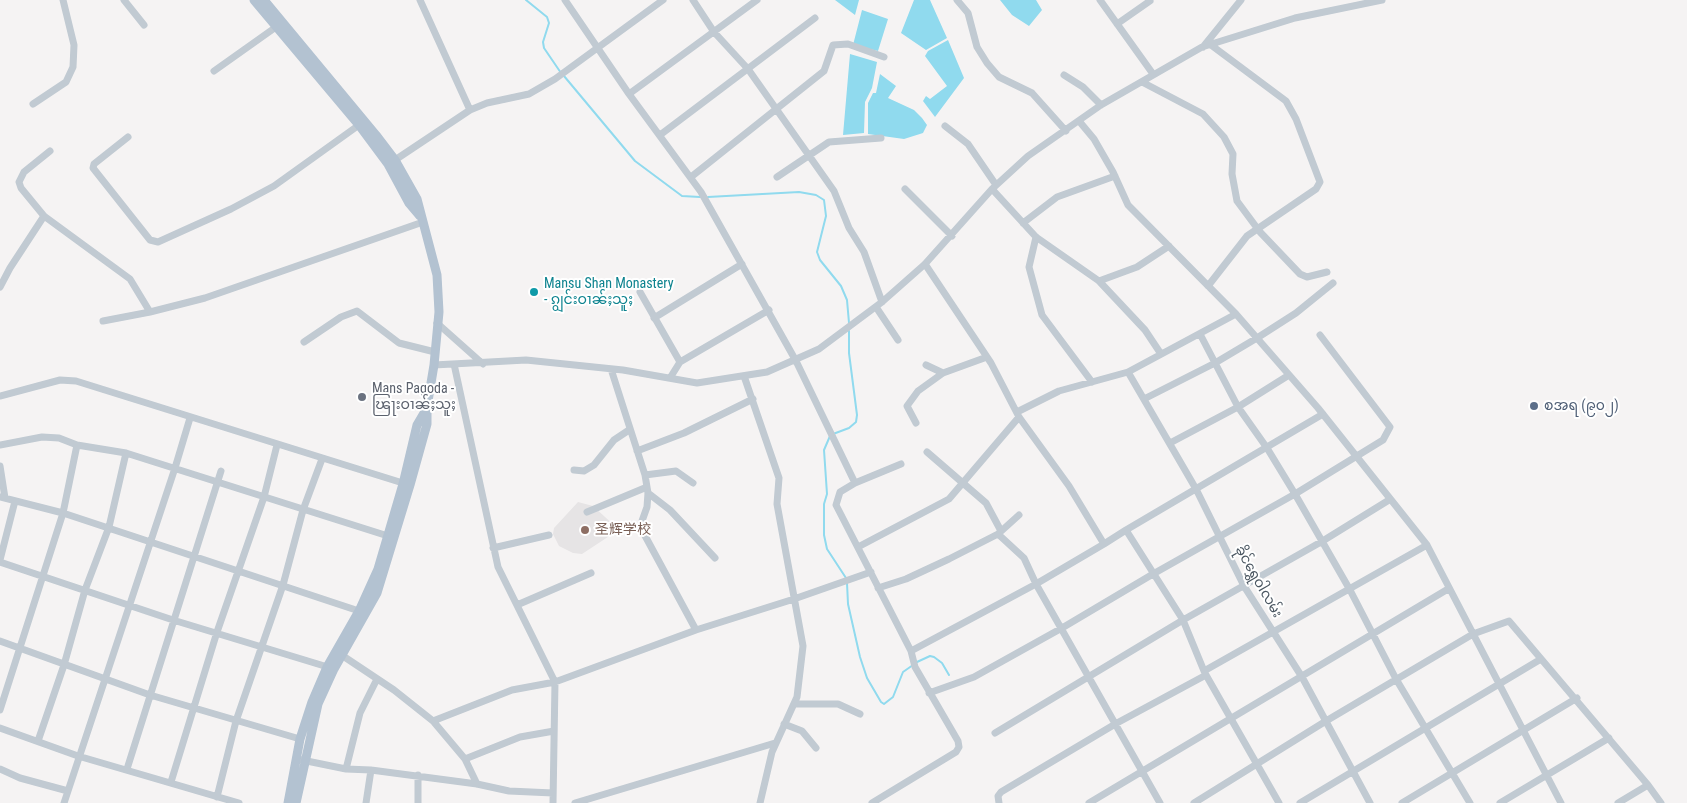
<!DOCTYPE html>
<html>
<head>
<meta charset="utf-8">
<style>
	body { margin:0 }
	canvas { display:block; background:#f5f3f3 }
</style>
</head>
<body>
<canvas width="1687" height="803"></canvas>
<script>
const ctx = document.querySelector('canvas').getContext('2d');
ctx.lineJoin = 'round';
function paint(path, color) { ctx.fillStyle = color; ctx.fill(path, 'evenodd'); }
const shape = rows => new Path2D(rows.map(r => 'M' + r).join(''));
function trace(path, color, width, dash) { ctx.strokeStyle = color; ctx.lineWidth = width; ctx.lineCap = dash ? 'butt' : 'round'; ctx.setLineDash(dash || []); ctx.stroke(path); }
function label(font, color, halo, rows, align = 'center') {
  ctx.font = font + ' "Roboto Condensed","Noto Sans SC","Noto Sans Myanmar",sans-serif'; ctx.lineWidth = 4; ctx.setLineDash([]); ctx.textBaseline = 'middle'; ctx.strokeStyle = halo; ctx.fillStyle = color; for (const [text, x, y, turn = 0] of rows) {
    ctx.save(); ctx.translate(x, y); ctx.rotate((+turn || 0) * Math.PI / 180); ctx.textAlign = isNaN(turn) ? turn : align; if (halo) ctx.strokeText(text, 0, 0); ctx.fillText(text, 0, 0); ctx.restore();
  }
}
const education = shape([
	[578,502,593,506,616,527,617,531,582,554,573,553,559,546,553,534,554,528]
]);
const water = shape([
	[835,0,859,0,855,15],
	[914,0,930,0,947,38,926,50,901,33],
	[1000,0,1036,0,1042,10,1029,26,1012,15],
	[862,10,888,19,878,51,853,45],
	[948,40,964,78,935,117,923,101,926,96,930,99,947,86,925,56,928,51],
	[850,54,877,62,872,88,865,102,864,133,843,135],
	[880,74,896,86,888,98,914,110,922,118,927,125,923,133,904,139,868,134,868,103,873,93,876,93]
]);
const stream = shape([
	[526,0,547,17,549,23,543,42,544,48,561,73],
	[564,76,635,161,682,196,700,197],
	[708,197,799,192,816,195,824,200,826,216,817,252,820,260,841,286,847,300,849,323],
	[833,434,849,428,856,422,857,415,849,353,849,331],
	[830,436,824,450,827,494,824,504,824,535,827,549,846,578],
	[847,583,848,604,860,657,867,678,881,702,884,704,893,697,903,672,913,665],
	[917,662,930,656,934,657,942,663,949,675]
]);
const minor = shape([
	[124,0,144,25],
	[420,0,470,110],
	[565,0,629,94,701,192,796,361,855,483],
	[693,0,714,32,748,69,834,191,849,228,864,252,882,302],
	[957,0,968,13,977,47,987,63,999,77,1032,93,1066,131],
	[1100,0,1153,74],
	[1117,24,1150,1],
	[1203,47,1241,0],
	[214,71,276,27],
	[1064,75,1083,87,1101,105],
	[1142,82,1203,114,1224,137,1233,154,1232,174,1237,201,1260,232,1300,274,1307,277,1327,272],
	[629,94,757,0],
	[33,104,66,82,73,67,74,45,63,0],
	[1079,121,1094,139,1113,172,1128,205,1236,314,1318,408,1427,545,1561,803],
	[945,126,968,144,996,185],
	[660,135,815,18],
	[128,137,94,164,93,168,150,240,158,242,231,209,274,186,359,125],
	[50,151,24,172,19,182,21,188,44,216,130,279,150,312],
	[395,160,470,110,487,103,529,94,555,79,663,0],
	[691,177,824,71,833,45,848,44,884,57],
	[777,177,829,142,881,138],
	[905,189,952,236],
	[992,189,1036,237,1099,281,1145,330,1161,354],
	[1023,223,1057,197,1115,176],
	[1036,237,1029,267,1042,315,1092,382],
	[925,264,991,363,1019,417,1069,486,1104,544,1036,584,1024,558,998,534],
	[1099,281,1137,267,1169,246],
	[1208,286,1247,236,1316,189,1320,182,1296,119,1286,101,1211,45],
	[0,287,10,268,44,216],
	[640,292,680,362,670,378],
	[876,307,898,340],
	[654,318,742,264],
	[103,321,150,312,205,298,423,222],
	[437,323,483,364],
	[1200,334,1238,407,1267,448,1295,494,1350,590,1396,679,1470,803],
	[304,342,341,317,357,311,399,343,435,352],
	[680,362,769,310],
	[454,364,498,567,555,682,553,803],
	[434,365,526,360,623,370,697,383,767,372,819,349,882,302,925,264,992,189,1028,156,1101,105,1202,47,1295,18,1382,0],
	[926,365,943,373],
	[611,369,645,475,648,493,647,507,642,521,643,532,696,630],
	[1128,372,1196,489,1244,586,1302,677,1370,803],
	[744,376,779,478,777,504,803,646,797,697,772,752,760,803],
	[0,396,60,380,76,381,406,484],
	[1144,399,1215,363,1257,338,1296,313,1333,283],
	[1017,412,1059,391,1128,372,1236,314],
	[916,423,907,406,918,391,943,373,987,357],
	[1170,443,1238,407,1289,375],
	[0,445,42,437,59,438,77,445,126,453,388,536],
	[637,451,684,433,753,399],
	[927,452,986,503,1001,531],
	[901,464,855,483,840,492,836,505,911,651,1036,584,1160,803],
	[0,466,5,498],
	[574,470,584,471,594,465,614,440,629,430],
	[645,475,676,471,693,483],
	[648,493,670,510,715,558],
	[0,497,63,513,359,611],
	[587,512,647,487],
	[1126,530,1323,414],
	[1104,544,1126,530,1183,620,1204,671,1427,545],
	[858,547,949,499,1019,417],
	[493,548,549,535],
	[0,560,15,501],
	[0,562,173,620,331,668],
	[878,588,906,579,949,559,998,534,1019,515],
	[517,605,591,573],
	[0,641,150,695,300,739],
	[343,656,394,690,433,721,465,759,477,784],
	[1206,675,1279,803],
	[929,693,974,677,1062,628,1153,574,1295,494,1383,440,1390,427,1320,335],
	[794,704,838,704,860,714],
	[0,710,63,513,77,445],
	[433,721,512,690,555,682,696,630,794,599,871,572],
	[784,724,802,731,816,748],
	[0,728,78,756,239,803],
	[995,733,1183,620,1321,542,1389,500],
	[38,741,64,665,85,590,109,527,126,453],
	[297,759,346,769,371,770,477,784,509,791,553,793],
	[465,759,520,737,554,731],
	[0,769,20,778,68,791,175,468,190,418],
	[127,769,221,471],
	[346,769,360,713,377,679],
	[171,782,217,632,264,497,277,445],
	[217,797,236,721,283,585,303,510,322,459],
	[64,803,68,791],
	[366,803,371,770],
	[418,803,418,775],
	[575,803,775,743],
	[872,803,956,752,959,747,958,741,915,667,911,651],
	[999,803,998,796,1001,792,1117,723,1206,675,1204,671],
	[1089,803,1448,589],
	[1194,803,1326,721,1473,634,1509,621,1648,785,1661,803],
	[1300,803,1541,659],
	[1402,803,1577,698],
	[1500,803,1609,738],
	[1618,803,1648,785]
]);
const major = shape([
	[254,0,359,125,388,164,409,203,420,216],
	[264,0,376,135,395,160,417,199,437,275,439,312,434,365,427,407,427,424,410,485,377,593,334,669,318,704,296,803],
	[288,803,300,739,312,702,327,667,359,611,378,569,403,484,417,425,427,408]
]);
const markers = [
	[534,292,5,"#0f9aa8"],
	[362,397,5,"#6b7280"],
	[1534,406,5,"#5c6f8a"],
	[585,530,5,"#8d6e63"]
];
const cultureNames = [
	["Mansu Shan Monastery",544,284],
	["- ၵျွင်းဝၢၼ်ႈသူႈ",544,300]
];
const worshipNames = [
	["Mans Pagoda -",372,389],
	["ၽြႃးဝၢၼ်ႈသူႈ",372,405]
];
const serviceNames = [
	["စအရ (၉၀၂)",1544,406]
];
const educationNames = [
	["圣辉学校",595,530]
];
const streetNames = [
	["ခိုင်ရွှေဝါလမ်း",1258,582,60]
];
paint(education, '#e6e4e5');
paint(water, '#90daee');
trace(stream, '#90daee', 2);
trace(minor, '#c1cad2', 7);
trace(major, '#b3c2d1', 9);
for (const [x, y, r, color] of markers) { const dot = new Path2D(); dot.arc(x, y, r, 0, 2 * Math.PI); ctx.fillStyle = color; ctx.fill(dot); trace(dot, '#fff', 2); }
label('14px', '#0d838f', '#fff', cultureNames, 'left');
label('14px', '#5b616d', '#fff', worshipNames, 'left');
label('14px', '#4e5e75', '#fff', serviceNames, 'left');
label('14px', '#785e54', '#fff', educationNames, 'left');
label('14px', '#4a5661', '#fff', streetNames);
</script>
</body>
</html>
